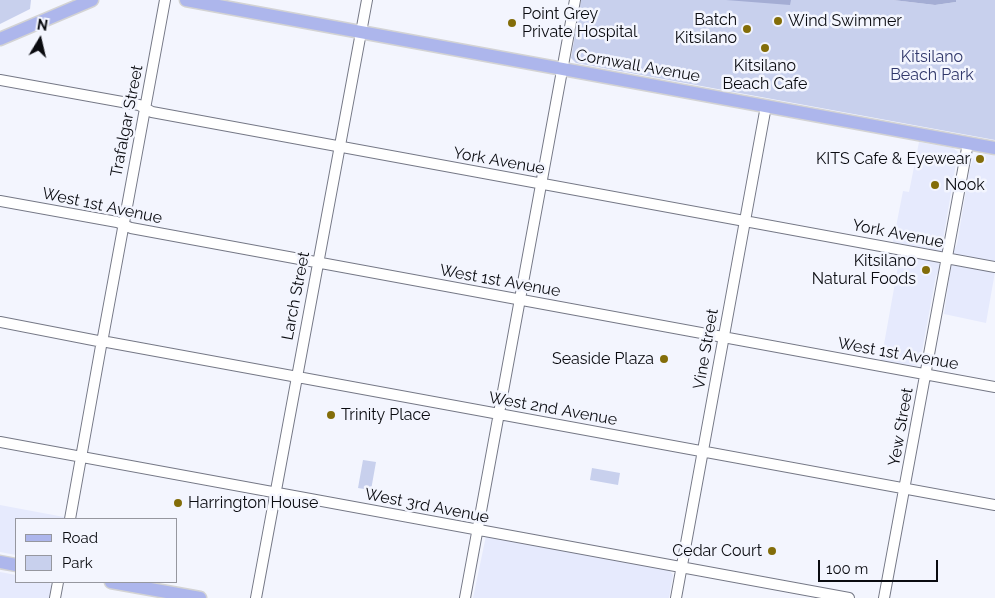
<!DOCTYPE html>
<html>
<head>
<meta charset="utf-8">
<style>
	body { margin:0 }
	#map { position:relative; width:995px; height:598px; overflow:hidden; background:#f3f5fe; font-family:Raleway,sans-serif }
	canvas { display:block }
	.legend { position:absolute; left:15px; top:518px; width:162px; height:65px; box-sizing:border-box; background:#f3f5fe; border:1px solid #96979f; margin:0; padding:6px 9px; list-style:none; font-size:15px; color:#0a0b10 }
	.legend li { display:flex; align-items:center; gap:10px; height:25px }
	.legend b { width:25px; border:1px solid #96979f }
	.north { position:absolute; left:15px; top:15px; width:50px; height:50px; -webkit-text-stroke:4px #f3f5fe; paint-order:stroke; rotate:9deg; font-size:14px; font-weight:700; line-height:20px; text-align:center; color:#0a0b10 }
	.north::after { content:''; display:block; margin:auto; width:18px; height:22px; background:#0a0b10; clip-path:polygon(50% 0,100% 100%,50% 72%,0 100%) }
	.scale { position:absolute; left:818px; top:560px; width:120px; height:22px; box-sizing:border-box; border:2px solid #0a0b10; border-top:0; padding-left:6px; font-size:15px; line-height:18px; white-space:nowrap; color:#0a0b10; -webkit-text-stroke:4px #f3f5fe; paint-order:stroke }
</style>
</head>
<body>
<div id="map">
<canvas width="995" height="598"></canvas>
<ul class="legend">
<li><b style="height:6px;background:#adb6ec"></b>Road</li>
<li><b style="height:14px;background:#c8d0ed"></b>Park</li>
</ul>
<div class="north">N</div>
<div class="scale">100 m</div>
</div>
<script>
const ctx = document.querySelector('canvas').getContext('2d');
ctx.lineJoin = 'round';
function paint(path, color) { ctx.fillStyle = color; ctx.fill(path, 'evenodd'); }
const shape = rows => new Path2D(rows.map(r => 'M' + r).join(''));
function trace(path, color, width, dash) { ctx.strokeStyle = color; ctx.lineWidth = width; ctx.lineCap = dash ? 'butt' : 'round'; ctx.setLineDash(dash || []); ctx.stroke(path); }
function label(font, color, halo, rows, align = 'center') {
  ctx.font = font + ' Raleway,sans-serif'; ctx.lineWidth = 5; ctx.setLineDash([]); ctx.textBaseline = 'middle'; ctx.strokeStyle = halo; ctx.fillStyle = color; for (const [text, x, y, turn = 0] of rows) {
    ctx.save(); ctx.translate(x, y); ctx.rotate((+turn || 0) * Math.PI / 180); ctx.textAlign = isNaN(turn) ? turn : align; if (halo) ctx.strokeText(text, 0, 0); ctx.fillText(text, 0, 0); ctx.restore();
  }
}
const built = shape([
	[919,142,953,148,958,152,943,240,945,244,943,252,941,253,893,242,903,191,909,192],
	[978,153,995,156,995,263,955,255,953,252,957,244,970,167,975,155],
	[900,255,938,261,941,268,936,276,920,362,917,366,881,361],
	[951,265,995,272,986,323,944,314],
	[0,505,64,517,64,519,16,519,16,555,0,552],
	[486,536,669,570,673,575,669,598,473,598],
	[0,572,16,575,16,582,49,582,53,589,51,598,0,598]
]);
const green = shape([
	[0,0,31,0,30,9,0,24],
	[581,0,893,0,935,5,956,2,956,0,995,0,995,140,576,63,571,58],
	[363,460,376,462,371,490,358,488],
	[592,468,620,473,618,485,590,480]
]);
const water = shape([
	[726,0,791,0,790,5],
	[893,0,956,0,956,2,935,5]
]);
const minor = shape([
	[0,80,139,105,152,112,995,267],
	[0,201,117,222,131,228,995,387],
	[0,322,98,341],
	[103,337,165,0],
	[107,342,995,505],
	[0,442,849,598],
	[70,519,101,346],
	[55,598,58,582],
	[256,598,367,0],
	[465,598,575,0],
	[676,598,766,106],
	[884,598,968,143]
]);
const major = shape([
	[186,0,995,148],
	[0,39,92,0],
	[0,562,16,565],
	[111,582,200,598]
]);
const markers = [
	[778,21,5,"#836d09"],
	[512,23,5,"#836d09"],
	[747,29,5,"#836d09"],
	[765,48,5,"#836d09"],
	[980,159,5,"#836d09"],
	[935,185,5,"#836d09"],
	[926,270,5,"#836d09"],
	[664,359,5,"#836d09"],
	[331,415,5,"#836d09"],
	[178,503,5,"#836d09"],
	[772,551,5,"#836d09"]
];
const poiNames = [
	["Point Grey",522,14],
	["Private Hospital",522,32],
	["Batch",737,20,"right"],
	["Kitsilano",737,38,"right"],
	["Wind Swimmer",788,21],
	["Kitsilano",765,66,"center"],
	["Beach Cafe",765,84,"center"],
	["KITS Cafe & Eyewear",970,159,"right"],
	["Nook",945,185],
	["Kitsilano",916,261,"right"],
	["Natural Foods",916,279,"right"],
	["Seaside Plaza",654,359,"right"],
	["Trinity Place",341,415],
	["Harrington House",188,503],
	["Cedar Court",762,551,"right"]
];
const parkNames = [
	["Kitsilano",932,57],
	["Beach Park",932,75]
];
const streetNames = [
	["Cornwall Avenue",638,66,10],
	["Trafalgar Street",127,121,-79],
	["York Avenue",499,161,10],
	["West 1st Avenue",102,206,12],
	["York Avenue",898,234,11],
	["West 1st Avenue",500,281,10],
	["Larch Street",296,296,-79],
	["Vine Street",706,349,-80],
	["West 1st Avenue",898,354,10],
	["West 2nd Avenue",553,409,10],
	["Yew Street",901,427,-80],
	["West 3rd Avenue",427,506,11]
];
paint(built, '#e6eafd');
paint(green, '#c8d0ed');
paint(water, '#a4add4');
trace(minor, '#757886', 12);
trace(major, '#d3d3d4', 15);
trace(minor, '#fff', 10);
trace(major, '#adb6ec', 12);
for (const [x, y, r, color] of markers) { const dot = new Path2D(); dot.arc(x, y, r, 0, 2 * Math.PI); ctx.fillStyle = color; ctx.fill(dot); trace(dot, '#f3f5fe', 2); }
label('16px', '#0a0b10', '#f3f5fe', poiNames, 'left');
label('16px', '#31386b', '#f3f5fe', parkNames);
label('16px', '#0a0b10', '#f3f5fe', streetNames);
</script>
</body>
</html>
